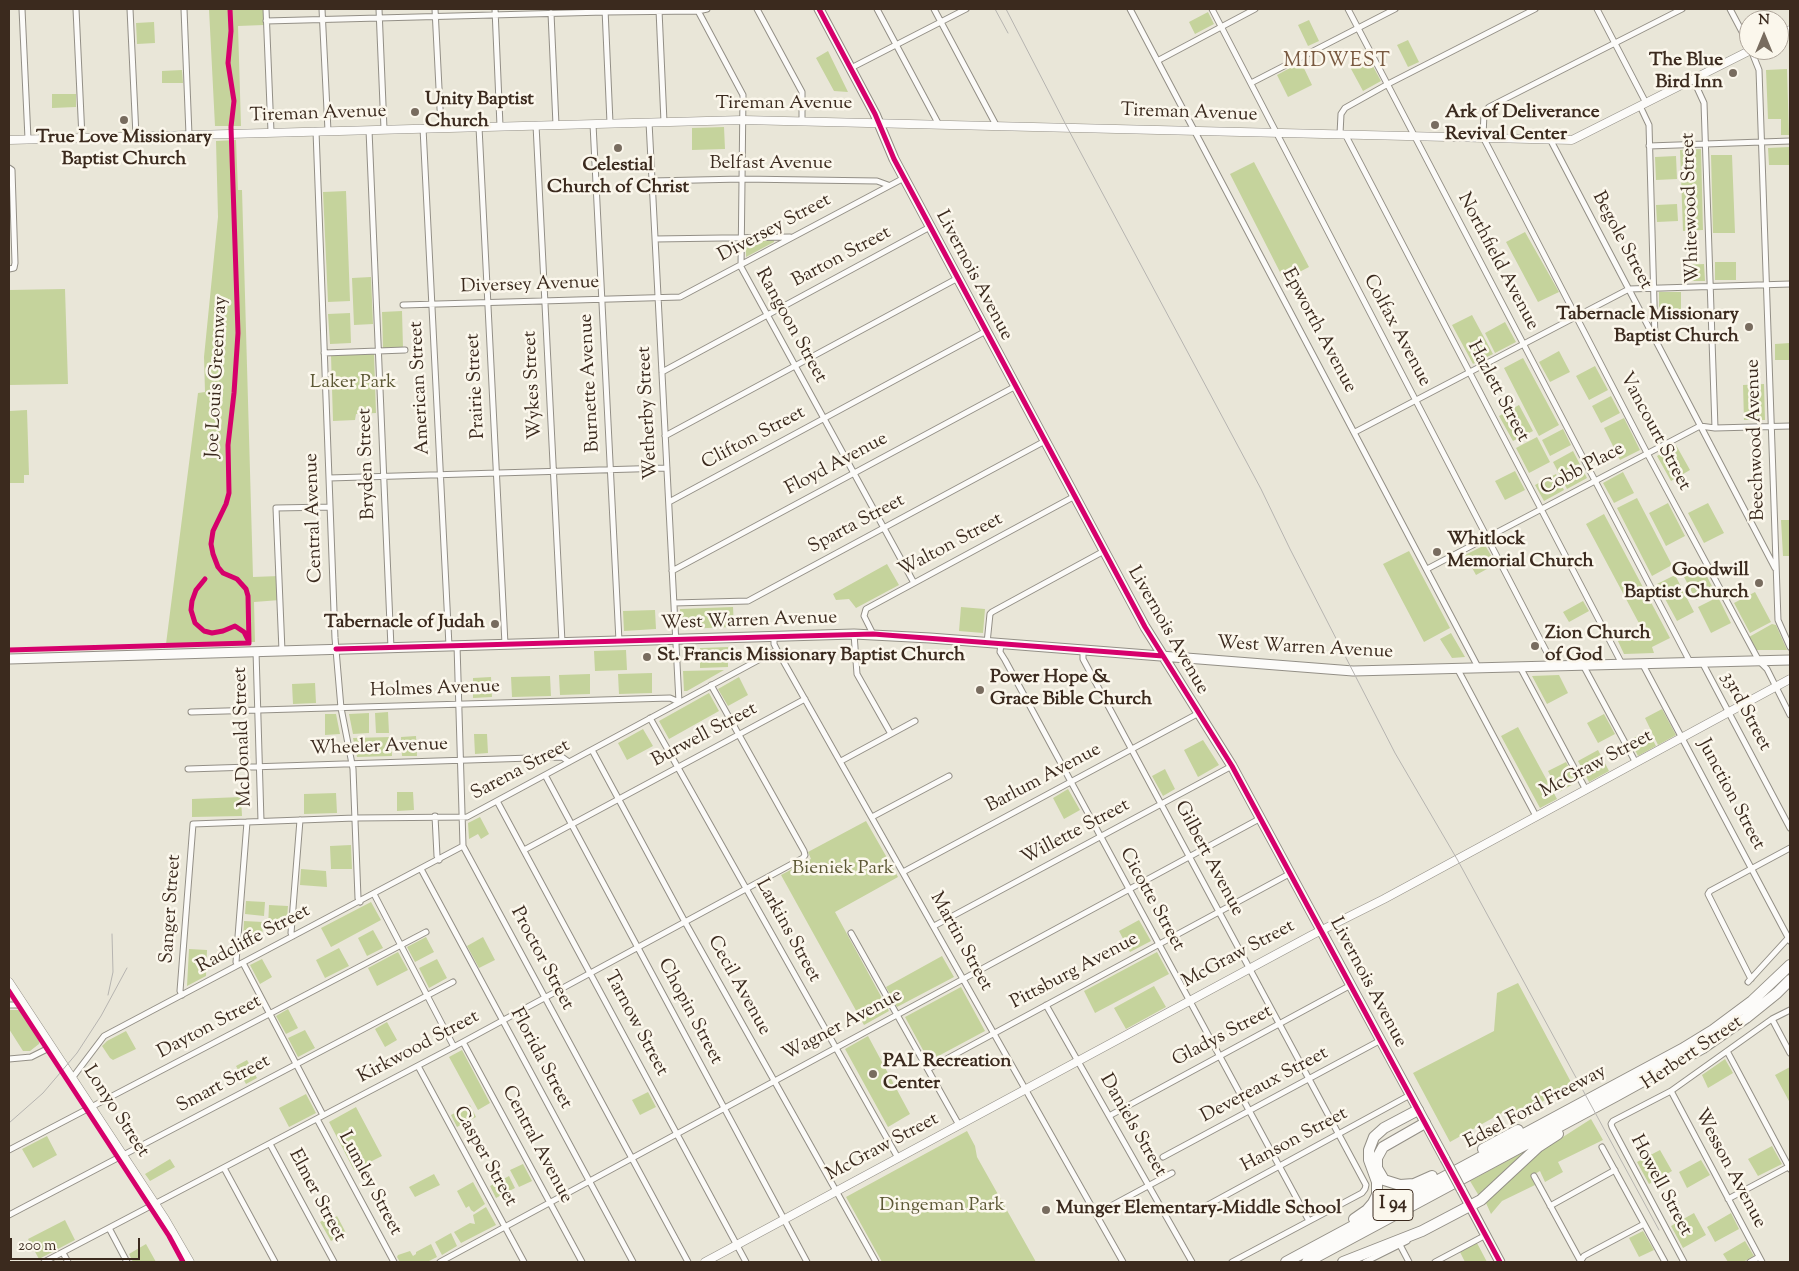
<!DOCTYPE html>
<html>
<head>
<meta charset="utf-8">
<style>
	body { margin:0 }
	#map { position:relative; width:1799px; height:1271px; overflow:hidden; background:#e9e6d8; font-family:"Sorts Mill Goudy",serif }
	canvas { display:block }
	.frame { position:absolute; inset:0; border:10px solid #3b2a1e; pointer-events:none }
	.north { position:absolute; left:1739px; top:10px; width:50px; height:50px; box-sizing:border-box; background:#fbf7ec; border:1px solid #aea59a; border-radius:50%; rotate:0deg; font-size:14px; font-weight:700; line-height:20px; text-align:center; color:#3b2a1e }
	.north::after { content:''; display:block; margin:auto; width:18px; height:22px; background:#786c5f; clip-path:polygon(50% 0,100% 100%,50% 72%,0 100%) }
	.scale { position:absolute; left:10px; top:1238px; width:130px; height:22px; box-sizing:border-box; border:2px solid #3b2a1e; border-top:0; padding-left:6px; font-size:15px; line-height:18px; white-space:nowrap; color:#3b2a1e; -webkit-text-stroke:4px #fbf7ec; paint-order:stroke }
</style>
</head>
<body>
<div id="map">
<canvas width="1799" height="1271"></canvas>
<div class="frame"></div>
<div class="north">N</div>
<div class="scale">200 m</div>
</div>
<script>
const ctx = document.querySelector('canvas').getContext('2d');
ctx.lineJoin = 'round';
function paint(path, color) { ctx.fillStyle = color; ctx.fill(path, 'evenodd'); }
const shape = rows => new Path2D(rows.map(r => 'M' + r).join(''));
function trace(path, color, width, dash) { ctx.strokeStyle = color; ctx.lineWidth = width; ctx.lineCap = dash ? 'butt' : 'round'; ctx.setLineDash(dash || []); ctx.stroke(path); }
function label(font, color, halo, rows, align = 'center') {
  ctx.font = font + ' "Sorts Mill Goudy",serif'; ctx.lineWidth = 5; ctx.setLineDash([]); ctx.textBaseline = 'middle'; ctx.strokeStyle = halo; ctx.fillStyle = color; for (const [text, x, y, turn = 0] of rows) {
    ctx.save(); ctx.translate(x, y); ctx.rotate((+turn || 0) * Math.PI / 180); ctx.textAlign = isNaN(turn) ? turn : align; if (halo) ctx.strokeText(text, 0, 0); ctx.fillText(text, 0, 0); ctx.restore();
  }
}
const green = shape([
	[209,9,263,9,264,25,238,26,241,126,215,126],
	[1208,12,1214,24,1195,34,1189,22],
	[1309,20,1319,41,1308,46,1298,25],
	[154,22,155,43,137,44,136,23],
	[1408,40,1419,62,1408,67,1397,45],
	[828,51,848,92,834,91,816,58],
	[1369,59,1381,81,1363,91,1350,67],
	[1301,62,1312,85,1288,97,1277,75],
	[1787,69,1789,135,1781,135,1781,119,1768,119,1766,70],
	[182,70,183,83,162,83,162,71],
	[52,94,76,94,76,107,52,108],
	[724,127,725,149,692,150,692,128],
	[236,140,238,190,242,190,253,577,279,576,280,600,254,602,255,642,166,644,198,393,205,392,204,357,218,217,216,141],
	[1789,147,1789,165,1769,165,1768,148],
	[1701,149,1703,230,1683,231,1680,150],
	[1711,155,1732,155,1735,233,1713,233],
	[1676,156,1677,179,1656,180,1655,157],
	[1254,162,1309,267,1284,280,1230,174],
	[346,191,350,301,328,302,323,192],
	[1677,204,1678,221,1657,222,1656,205],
	[1525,232,1559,292,1538,302,1506,242],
	[746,240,774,240,774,242,746,257],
	[1715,262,1736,262,1736,280,1715,280],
	[1704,264,1705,281,1683,281,1683,265],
	[371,277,373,324,354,325,352,278],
	[65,289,68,384,9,385,9,290],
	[1681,292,1681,310,1659,311,1659,292],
	[402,311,403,348,383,348,382,312],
	[350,313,351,343,330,344,328,314],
	[1472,315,1493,354,1473,364,1452,325],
	[1505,322,1516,342,1495,353,1485,333],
	[1790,343,1790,360,1775,360,1775,344],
	[1559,351,1570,372,1550,382,1539,362],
	[374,354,376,413,356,414,355,420,333,421,331,355],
	[1523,358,1559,425,1539,436,1504,368],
	[1595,366,1608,390,1589,400,1576,376],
	[1764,384,1765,420,1744,420,1743,385],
	[1611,396,1620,413,1601,423,1592,406],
	[1519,405,1533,431,1513,441,1499,416],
	[27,410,29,475,24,475,24,483,9,483,9,411],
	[1624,418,1640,450,1620,460,1604,428],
	[1563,429,1571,445,1550,456,1542,440],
	[1537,437,1550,462,1529,473,1516,448],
	[1676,445,1690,470,1671,481,1657,456],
	[1573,451,1587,478,1567,489,1553,462],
	[1515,471,1525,490,1505,500,1495,481],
	[1623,472,1634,493,1614,503,1603,483],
	[1556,474,1564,490,1544,501,1535,485],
	[1637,498,1672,565,1652,576,1617,508],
	[1668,503,1685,536,1666,546,1649,513],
	[1708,503,1724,533,1704,543,1688,513],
	[1604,514,1670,638,1652,647,1654,653,1624,654,1617,639,1641,627,1586,524],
	[1781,520,1790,520,1790,556,1783,556],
	[1485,545,1496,564,1476,575,1465,555],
	[1409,551,1450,628,1424,642,1383,564],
	[887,564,899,585,856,608,849,599,836,600,833,594],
	[1701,565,1714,590,1696,600,1683,575],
	[1675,575,1694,612,1677,621,1657,584],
	[1755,592,1771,622,1750,633,1734,603],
	[1718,597,1731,623,1711,633,1698,607],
	[1583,601,1589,611,1569,622,1563,612],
	[733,607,734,627,681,629,680,609],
	[961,607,985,609,983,633,959,631],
	[655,610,656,629,624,631,623,611],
	[1772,624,1776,625,1787,650,1755,650,1749,637],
	[1451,633,1465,657,1452,658,1440,639],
	[728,647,728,667,700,668,700,648],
	[626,650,627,670,595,671,594,651],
	[724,670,687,691,684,691,683,671],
	[652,673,652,693,619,694,618,674],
	[590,674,590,694,560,695,559,675],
	[1559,675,1568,693,1547,704,1532,676],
	[550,676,551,696,512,697,511,677],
	[491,677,492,697,473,698,473,678],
	[739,677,748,695,728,706,718,689],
	[315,683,316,703,293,704,292,684],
	[709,693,719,711,669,739,659,721],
	[1662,709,1676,735,1658,745,1645,718],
	[388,712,389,733,376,733,375,713],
	[369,713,369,733,353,734,349,714],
	[325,714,336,714,340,734,325,735],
	[1604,714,1615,734,1598,743,1587,723],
	[1518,727,1557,799,1540,808,1501,736],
	[643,729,653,746,627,760,618,743],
	[1648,731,1656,746,1638,756,1630,740],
	[474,734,487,734,488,753,475,754],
	[416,736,417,756,402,756,401,737],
	[391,737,392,756,357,757,353,738],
	[1203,740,1219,765,1198,777,1184,750],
	[1598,750,1609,771,1589,782,1578,761],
	[1566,762,1577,782,1559,792,1548,771],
	[1165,769,1175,789,1163,796,1152,776],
	[1068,789,1080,810,1064,819,1053,798],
	[397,792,413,792,414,810,397,811],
	[336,793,337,813,304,814,304,794],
	[241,797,242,816,192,817,192,799],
	[480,817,489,834,481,839,478,834,469,839,468,823],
	[866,821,898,877,835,912,889,1011,864,1025,781,875,811,859,808,852],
	[351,845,352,869,331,869,330,846],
	[301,869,326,871,327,887,300,885],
	[246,901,265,902,264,916,245,914],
	[371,902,381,920,331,947,321,928],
	[269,905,288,906,286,930,268,928],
	[1139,920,1151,941,1130,952,1119,931],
	[244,921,263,922,262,942,243,941],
	[373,930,383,948,367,956,358,938],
	[426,937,434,952,415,962,407,947],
	[483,937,495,960,479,968,467,946],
	[339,948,349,966,325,978,316,960],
	[189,949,207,950,206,976,187,986],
	[398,952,408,970,377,986,368,968],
	[1157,952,1169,974,1095,1013,1084,991],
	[942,956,954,977,897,1007,886,987],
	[262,959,272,977,260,984,250,965],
	[437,959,447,978,429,988,419,968],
	[1518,983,1572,1084,1513,1119,1507,1110,1450,1142,1413,1073,1494,1031,1497,993],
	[1154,986,1166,1007,1126,1029,1114,1008],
	[961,987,985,1031,929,1061,905,1017],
	[288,1009,298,1028,286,1034,276,1016],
	[9,1010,21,1010,40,1041,39,1044,30,1051,23,1051,9,1029],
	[387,1022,397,1040,385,1047,375,1029],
	[305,1030,315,1048,298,1057,288,1038],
	[126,1031,136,1049,113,1060,110,1058,102,1046,107,1041],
	[868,1036,910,1114,888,1127,845,1049],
	[462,1050,490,1103,478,1110,449,1057],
	[1725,1059,1733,1073,1708,1088,1702,1075],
	[247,1060,257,1078,246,1084,236,1066],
	[1790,1067,1790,1103,1775,1075],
	[648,1092,656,1107,640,1115,632,1100],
	[306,1094,316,1113,289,1127,279,1108],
	[470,1105,476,1117,457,1127,451,1115],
	[356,1107,382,1156,354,1170,329,1122],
	[1591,1119,1603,1140,1558,1162,1563,1172,1545,1182,1540,1171,1531,1176,1535,1185,1502,1201,1491,1214,1486,1203,1487,1200,1527,1160],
	[967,1131,975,1146,977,1157,1036,1262,882,1262,846,1197],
	[47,1136,57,1155,33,1168,22,1149],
	[1772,1146,1782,1164,1758,1176,1748,1159],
	[1531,1148,1479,1196,1470,1181],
	[1660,1150,1672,1171,1649,1184,1637,1162],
	[170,1159,175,1167,150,1181,145,1174],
	[1701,1160,1710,1175,1687,1188,1679,1172],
	[523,1164,532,1181,519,1187,510,1170],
	[434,1174,440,1185,415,1197,409,1187],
	[509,1176,515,1188,496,1198,490,1186],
	[473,1182,485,1204,474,1212,471,1210,469,1206,466,1208,457,1191],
	[486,1207,496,1225,461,1243,454,1232,470,1223,475,1224,473,1215],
	[1694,1213,1706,1235,1683,1248,1671,1226],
	[1731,1213,1739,1229,1715,1242,1707,1227],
	[331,1216,333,1219,337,1216,346,1233,331,1241,320,1222],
	[65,1220,75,1240,39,1259,28,1239],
	[1643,1231,1654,1250,1639,1257,1629,1238],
	[451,1233,457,1246,442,1255,435,1242],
	[1745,1241,1754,1256,1743,1262,1728,1262,1723,1254],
	[1477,1243,1487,1262,1465,1262,1460,1252],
	[146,1244,156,1262,133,1262,129,1254],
	[431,1244,437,1257,427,1262,400,1262,397,1257,398,1255,410,1251,413,1256,416,1254,416,1252]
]);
const street = shape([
	[22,9,28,139],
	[76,9,82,138],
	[130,9,136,136],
	[184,9,189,135],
	[266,9,271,132],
	[322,9,328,131],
	[379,9,384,129],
	[435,9,441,128],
	[495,9,500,126],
	[605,9,610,123],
	[697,9,743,95,741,267,914,583],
	[757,9,802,92,802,121],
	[877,9,938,123],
	[934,9,996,125],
	[1130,9,1478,667],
	[1212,9,1554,666],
	[1348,9,1690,662],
	[1597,9,1646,103],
	[1682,9,1489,107,1484,113,1483,137,1647,453,1759,661,1767,669,1790,715],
	[1730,9,1749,45],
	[659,10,664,122],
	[551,13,556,125],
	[266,21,605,12,698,11,707,9],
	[1751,50,1759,70,1778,620,1790,647],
	[1159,60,1255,9],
	[851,68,966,9],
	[1693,79,1704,103,1715,428],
	[1251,83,1395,9],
	[1640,106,1649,125,1655,338],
	[649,122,679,702],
	[593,124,619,641],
	[536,125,562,642],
	[479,127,505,644],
	[423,128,449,646],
	[369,130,391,648],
	[316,131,335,638,341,708,353,769,358,898,360,902],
	[1340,134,1341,114,1345,108,1388,84,1535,9],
	[1345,134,1622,664],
	[1550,139,1775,568],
	[1649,146,1790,141],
	[9,168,12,170,15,263,14,268,9,269],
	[652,181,742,179,877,181,888,185],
	[655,239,790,237],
	[403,305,680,297,904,178],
	[324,353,405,350],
	[662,372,930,227],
	[1355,432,1629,289,1790,284],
	[665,436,958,278],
	[329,478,667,468],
	[669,502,986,331],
	[1427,569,1700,426,1715,428,1790,426],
	[672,571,1016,386],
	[674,603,748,601,1045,441],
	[854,634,857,674,891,734],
	[873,634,864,616,866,609,1075,496],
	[774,636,774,644,777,650,1123,1262],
	[987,643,990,614,992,612,1104,551],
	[1001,644,1000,652,1005,660,1309,1221],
	[457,645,463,846,688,1262],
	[1083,650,1083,659,1366,1185,1365,1189,1362,1193,1232,1262],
	[256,651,261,821],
	[282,651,276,508,330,507],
	[1702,662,1790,828],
	[1642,663,1790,941],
	[1583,665,1636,763],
	[1520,667,1586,790],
	[1457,668,1536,816],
	[191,712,670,698,679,702],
	[650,718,898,1158],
	[592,750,685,922,876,1262],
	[841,761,915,721],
	[188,769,562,757,569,762],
	[545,775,807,1262],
	[497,801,746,1262],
	[435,816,437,856,439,860],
	[872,817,949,776],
	[524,850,805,699],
	[421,869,633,1262],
	[903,872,1199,713],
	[374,894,454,1047],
	[934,926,1232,766],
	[851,933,959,1125],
	[293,936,291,933,300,820],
	[243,963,323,1115],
	[238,965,236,962,247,822],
	[1751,979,1708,894,1710,891,1790,848],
	[1748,982,1790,936],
	[182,995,180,991,193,824,355,818,467,817,777,650],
	[9,1005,24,1005],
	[1046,1005,1192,1262],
	[1772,1019,1790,1053],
	[463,1042,582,1262],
	[1727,1051,1790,1169],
	[9,1059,31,1057,51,1047],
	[418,1066,524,1262],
	[928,1069,1291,873],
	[73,1077,104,1036,463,846],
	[1671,1091,1762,1262],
	[1109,1116,1351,985],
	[317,1119,394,1262],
	[270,1144,334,1262],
	[1602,1147,1665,1262],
	[9,1150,426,932],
	[1163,1157,1381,1040],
	[224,1168,275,1262],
	[1534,1176,1581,1262],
	[1728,1199,1790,1166],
	[1550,1206,1615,1170],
	[1195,1212,1410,1095],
	[1096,1214,1172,1173],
	[9,1215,453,982],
	[109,1228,127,1262],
	[1400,1245,1409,1262],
	[63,1253,68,1262],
	[44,1262,463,1042,803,858,805,855,804,851,711,685],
	[440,1262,1261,818],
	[1365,1262,1407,1241],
	[1435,1262,1486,1235],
	[1580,1262,1584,1256,1644,1224],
	[1684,1262,1612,1127,1611,1124,1613,1121,1671,1091,1772,1019,1790,1010],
	[1750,1262,1759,1257]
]);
const secondary = shape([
	[1779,36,1790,30],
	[9,140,743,120,1572,140,1751,50],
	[9,982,165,1219,190,1262],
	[705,1262,1312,935,1384,899,1790,679]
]);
const primary = shape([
	[819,9,875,114,894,159,1145,627,1232,766,1445,1159],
	[9,659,854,634,930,638,1353,671,1790,660],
	[1461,1189,1500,1262]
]);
const highway = shape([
	[1425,1123,1383,1147,1377,1158,1377,1168,1384,1180,1400,1185,1414,1184,1432,1176],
	[1483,1149,1518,1130],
	[1354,1219,1367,1210,1373,1203,1377,1195,1377,1182,1369,1160,1369,1150,1374,1137,1384,1128,1418,1110],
	[1286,1262,1682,1049,1713,1030,1752,1001,1790,965],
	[1307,1262,1616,1096,1703,1048,1746,1018,1777,993,1790,980],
	[1343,1262,1422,1231,1481,1200,1538,1147,1558,1134]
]);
const rail = shape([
	[995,9,1008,33],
	[1006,9,1067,127,1261,489,1290,549,1395,753,1457,859,1659,1230],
	[108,995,113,972,112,934],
	[9,1123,43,1093,77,1053,101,1016,127,968]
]);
const primaryBridge = shape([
	[1445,1159,1461,1189]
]);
const cycleway = shape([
	[230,9,231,31,228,63,234,101,231,127,238,333,234,393,228,445,229,493,226,504,213,531,211,544,213,554,218,567,223,573,237,579,246,589,248,596,249,643],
	[819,9,875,114,894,159,1145,627,1232,766,1500,1262],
	[205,579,196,590,192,601,191,610,195,623,204,631,212,633,223,631,235,626,244,632,248,640],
	[336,649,873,634,1163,656],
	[9,650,249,643],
	[9,991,169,1236,183,1262]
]);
const markers = [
	[1733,73,5,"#786c5f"],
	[415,112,5,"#786c5f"],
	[124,120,5,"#786c5f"],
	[1435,125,5,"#786c5f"],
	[618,148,5,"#786c5f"],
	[1749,327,5,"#786c5f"],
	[1437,552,5,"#786c5f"],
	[1759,583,5,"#786c5f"],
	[495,624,5,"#786c5f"],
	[1535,646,5,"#786c5f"],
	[647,657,5,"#786c5f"],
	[980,690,5,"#786c5f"],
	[873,1074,5,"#786c5f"],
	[1046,1210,5,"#786c5f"]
];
const shields = [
	[1393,1205,40]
];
const shieldNames = [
	["I 94",1393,1205]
];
const poiNames = [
	["The Blue",1723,62,"right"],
	["Bird Inn",1723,84,"right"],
	["Unity Baptist",425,101],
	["Church",425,123],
	["Ark of Deliverance",1445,114],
	["Revival Center",1445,136],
	["True Love Missionary",124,139,"center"],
	["Baptist Church",124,161,"center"],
	["Celestial",618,167,"center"],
	["Church of Christ",618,189,"center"],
	["Tabernacle Missionary",1739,316,"right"],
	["Baptist Church",1739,338,"right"],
	["Whitlock",1447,541],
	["Memorial Church",1447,563],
	["Goodwill",1749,572,"right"],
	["Baptist Church",1749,594,"right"],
	["Tabernacle of Judah",485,624,"right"],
	["Zion Church",1545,635],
	["of God",1545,657],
	["St. Francis Missionary Baptist Church",657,657],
	["Power Hope &",990,679],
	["Grace Bible Church",990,701],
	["PAL Recreation",883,1063],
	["Center",883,1085],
	["Munger Elementary-Middle School",1056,1210]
];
const streetNames = [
	["Tireman Avenue",784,105],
	["Tireman Avenue",1189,114,2],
	["Tireman Avenue",318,115,-2],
	["Belfast Avenue",771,165],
	["Whitewood Street",1692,208,-92],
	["Diversey Street",775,229,-28],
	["Begole Street",1621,241,62],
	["Barton Street",842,258,-28],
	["Northfield Avenue",1497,262,62],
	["Livernois Avenue",973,276,62],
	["Diversey Avenue",530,286,-2],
	["Rangoon Street",790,326,61],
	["Epworth Avenue",1318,331,62],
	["Colfax Avenue",1396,331,62],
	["Joe Louis Greenway",218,377,-87],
	["Burnette Avenue",591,383,-93],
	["Wykes Street",534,385,-93],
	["Prairie Street",477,386,-93],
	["American Street",421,388,-93],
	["Hazlett Street",1497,392,62],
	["Wetherby Street",649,413,-93],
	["Vancourt Street",1654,432,62],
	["Clifton Street",754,439,-28],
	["Beechwood Avenue",1757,440,-92],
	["Bryden Street",368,464,-92],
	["Floyd Avenue",837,465,-28],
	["Cobb Place",1583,470,-28],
	["Central Avenue",315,518,-92],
	["Sparta Street",857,525,-28],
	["Walton Street",951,546,-28],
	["West Warren Avenue",749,622,-2],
	["Livernois Avenue",1167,631,60],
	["West Warren Avenue",1305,649,3],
	["Holmes Avenue",435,690,-2],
	["33rd Street",1745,712,62],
	["Burwell Street",705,736,-28],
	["McDonald Street",244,737,-92],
	["Wheeler Avenue",379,748,-2],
	["McGraw Street",1597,765,-28],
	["Sarena Street",521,771,-28],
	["Barlum Avenue",1044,779,-28],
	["Junction Street",1730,795,62],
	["Willette Street",1076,833,-28],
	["Gilbert Avenue",1208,859,62],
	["Cicotte Street",1151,900,61],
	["Sanger Street",172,909,-86],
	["Larkins Street",787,931,61],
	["Radcliffe Street",254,940,-28],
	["Martin Street",960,942,61],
	["McGraw Street",1239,955,-28],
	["Proctor Street",541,959,62],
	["Pittsburg Avenue",1075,972,-28],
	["Livernois Avenue",1367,983,62],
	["Cecil Avenue",738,986,61],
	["Chopin Street",689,1012,62],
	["Tarnow Street",635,1024,62],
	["Wagner Avenue",843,1026,-28],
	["Dayton Street",210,1028,-28],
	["Gladys Street",1223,1037,-28],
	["Kirkwood Street",419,1048,-28],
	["Herbert Street",1693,1054,-34],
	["Florida Street",540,1059,62],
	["Smart Street",224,1085,-28],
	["Devereaux Street",1265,1086,-28],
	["Edsel Ford Freeway",1536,1108,-28],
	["Lonyo Street",115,1112,57],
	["Daniels Street",1132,1126,60],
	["Hanson Street",1295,1141,-28],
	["Central Avenue",536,1145,62],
	["McGraw Street",883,1148,-28],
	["Casper Street",484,1157,61],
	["Wesson Avenue",1729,1169,62],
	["Lumley Street",369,1184,62],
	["Howell Street",1660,1186,62],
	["Elmer Street",316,1196,62]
];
const parkNames = [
	["Laker Park",353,384],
	["Bieniek Park",843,870],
	["Dingeman Park",942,1207]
];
const neighbourhoodNames = [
	["MIDWEST",1337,63]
];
paint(green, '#c5d39c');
trace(street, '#938f86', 7);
trace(secondary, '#938f86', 9);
trace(primary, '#938f86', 11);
trace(highway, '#938f86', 12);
trace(street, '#fcfbf9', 5);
trace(secondary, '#fcfbf9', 8);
trace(primary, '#fcfbf9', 9);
trace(highway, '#fcfbf9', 10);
trace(rail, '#b6b4b0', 1);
trace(primaryBridge, '#938f86', 11, []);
trace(primaryBridge, '#fcfbf9', 9);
trace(cycleway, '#d6006c', 5);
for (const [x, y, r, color] of markers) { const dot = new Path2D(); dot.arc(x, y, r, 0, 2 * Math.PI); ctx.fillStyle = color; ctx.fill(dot); trace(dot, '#fbf7ec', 2); }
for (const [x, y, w] of shields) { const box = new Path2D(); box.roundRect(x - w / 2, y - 15.5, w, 31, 4); ctx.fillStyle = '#fbf7ec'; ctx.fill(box); trace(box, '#3b2a1e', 1); }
label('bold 18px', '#3b2a1e', null, shieldNames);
label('bold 19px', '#3b2a1e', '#fbf7ec', poiNames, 'left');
label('19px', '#3b2a1e', '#fbf7ec', streetNames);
label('19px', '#5c5835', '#fbf7ec', parkNames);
ctx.letterSpacing = '1px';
label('20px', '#795a41', '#fbf7ec', neighbourhoodNames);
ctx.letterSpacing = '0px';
</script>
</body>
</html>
